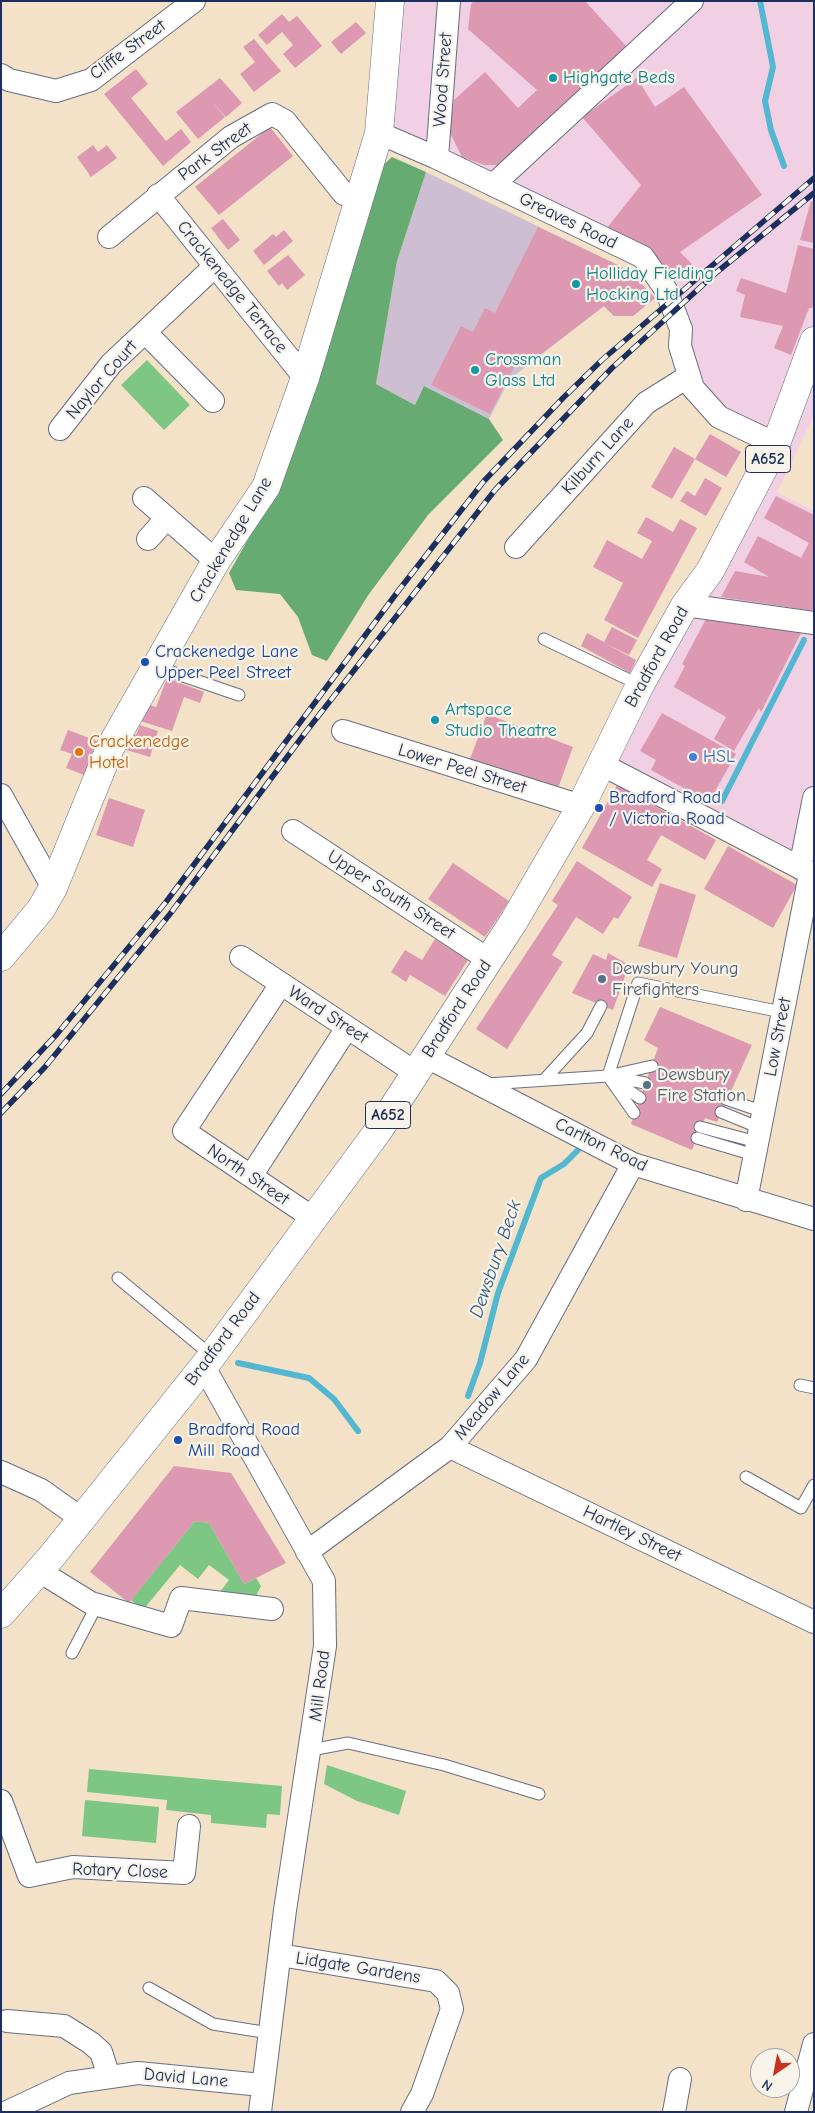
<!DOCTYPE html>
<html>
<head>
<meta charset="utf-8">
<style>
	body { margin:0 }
	#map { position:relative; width:815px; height:2113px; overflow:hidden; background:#f3e2c7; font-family:"Comic Neue",sans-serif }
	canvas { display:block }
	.frame { position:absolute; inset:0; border:2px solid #1b2f5e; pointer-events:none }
	.north { position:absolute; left:750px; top:2048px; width:50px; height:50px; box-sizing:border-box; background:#f7f3e8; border:1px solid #9fa5b1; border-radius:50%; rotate:213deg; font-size:14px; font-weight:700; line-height:20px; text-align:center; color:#1b2f5e }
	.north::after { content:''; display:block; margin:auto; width:18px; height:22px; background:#c8321e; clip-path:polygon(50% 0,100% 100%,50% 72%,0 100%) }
</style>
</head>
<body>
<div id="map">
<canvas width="815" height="2113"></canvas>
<div class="frame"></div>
<div class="north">N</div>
</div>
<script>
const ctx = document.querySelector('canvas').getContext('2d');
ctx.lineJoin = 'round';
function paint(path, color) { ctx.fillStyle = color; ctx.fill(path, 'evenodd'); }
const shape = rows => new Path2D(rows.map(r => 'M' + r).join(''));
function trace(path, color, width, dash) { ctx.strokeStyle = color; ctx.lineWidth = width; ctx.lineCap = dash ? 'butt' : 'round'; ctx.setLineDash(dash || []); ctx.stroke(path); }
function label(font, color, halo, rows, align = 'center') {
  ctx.font = font + ' "Comic Neue",sans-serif'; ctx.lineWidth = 4.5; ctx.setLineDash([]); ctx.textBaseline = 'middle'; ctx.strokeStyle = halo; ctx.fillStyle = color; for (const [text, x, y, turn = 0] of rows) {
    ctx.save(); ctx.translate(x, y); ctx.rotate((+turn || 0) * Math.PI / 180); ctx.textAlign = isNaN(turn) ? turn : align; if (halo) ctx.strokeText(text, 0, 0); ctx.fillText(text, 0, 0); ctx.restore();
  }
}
const built = shape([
	[390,1,814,1,814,416,777,492,814,511,814,875,603,765,776,444,719,417,643,257,379,133]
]);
const industrial = shape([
	[426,172,628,270,655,298,633,316,614,316,604,306,510,379,489,419,424,386,415,405,376,384,397,261]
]);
const green = shape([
	[147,360,190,405,164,430,121,385],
	[195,1521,209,1523,244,1584,256,1578,261,1586,255,1598,219,1593,229,1580,209,1565,198,1579,180,1565,143,1610,131,1600],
	[327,1765,406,1791,399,1815,357,1801,324,1784],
	[89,1769,282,1786,280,1815,267,1814,266,1828,211,1823,211,1815,166,1810,167,1800,87,1792],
	[85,1800,159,1807,156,1843,82,1836]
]);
const forest = shape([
	[392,157,426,172,397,261,376,384,415,405,424,386,489,419,503,440,428,515,369,594,327,661,312,655,298,617,280,594,236,590,229,573,267,506,295,449,378,170]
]);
const stream = shape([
	[760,1,773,67,765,101,771,130,784,166],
	[722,801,804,640],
	[238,1363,309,1378,334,1399,358,1431],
	[468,1396,480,1363,498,1293,541,1178,564,1164,578,1150]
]);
const building = shape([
	[474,1,585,1,627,47,502,165,484,165,462,157,449,131,454,100,485,72,518,108,537,90,468,29,471,4],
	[282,14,289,22,297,16,322,46,295,68,283,54,293,45,282,32,267,45,258,35],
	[356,22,366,33,341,54,331,42],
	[254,39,281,71,254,92,240,74,255,62,243,47],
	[136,69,148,84,131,98,166,141,181,129,191,142,163,166,104,94],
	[220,78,242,103,226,117,211,101,225,117,198,139,176,112],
	[637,78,655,107,684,87,762,195,680,252,692,264,677,279,640,243,607,228,641,185,582,117],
	[270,127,293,156,219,215,195,187],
	[93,145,98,152,107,145,117,158,91,177,77,157],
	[811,201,814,202,814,243,800,240],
	[223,219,240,240,228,250,211,228],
	[538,227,628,270,655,298,633,316,614,316,604,306,532,361,520,355,490,414,431,385,461,326,473,332,485,308,495,313],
	[284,230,293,241,264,265,253,251,273,234,276,237],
	[798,245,814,249,814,302,812,308,809,308,791,355,774,348,783,326,740,317,745,295,736,291,741,278,786,293],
	[288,255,305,275,287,290,282,283,279,286,267,271],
	[710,434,741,452,726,477,695,459],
	[674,447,695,459,672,499,651,487],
	[705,478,722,488,706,516,680,501,687,491,695,496],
	[776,496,814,515,814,611,721,597,735,571,769,577,744,562,758,536,801,558,809,543,764,518],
	[646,517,673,532,680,519,697,528,638,638,604,620,623,583,593,567,607,540,642,559,652,541,637,533],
	[706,619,801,633,761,712,759,708,734,751,714,739,726,717,674,687,685,666,682,664],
	[612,627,637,640,629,655,606,644,636,660,630,673,581,646,587,633,604,642],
	[167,678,204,692,200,703,184,697,172,731,137,720,147,704,156,707],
	[662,713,736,754,709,802,651,770,656,760,640,751],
	[487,714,573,747,557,791,470,759],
	[140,725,158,731,150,757,120,748,130,734,136,735],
	[68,730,97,741,84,775,66,768,72,754,60,750],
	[617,785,716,840,705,860,661,835,647,860,662,869,652,887,582,848],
	[109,798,145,810,133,847,96,835],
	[728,846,797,885,773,928,704,889],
	[577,861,632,897,618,919,614,917,603,934,576,917,552,955,563,962,507,1049,476,1029,558,905,552,901],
	[453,863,509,901,485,937,428,899],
	[660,883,696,895,677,958,638,946],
	[435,939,468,960,445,996,410,975,406,982,391,972,405,950,422,960],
	[608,953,629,965,613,1010,572,993,593,954,606,960],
	[660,1007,752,1045,717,1122,705,1118,692,1150,631,1124,658,1048,644,1040],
	[174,1466,231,1473,286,1563,244,1584,209,1523,195,1521,129,1603,90,1572]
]);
const lane = shape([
	[544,639,640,685],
	[157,667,239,695],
	[608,1076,638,983,782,1012],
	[608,1076,634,1113],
	[614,1077,645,1083],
	[544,1080,587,1033,601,1006],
	[615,1081,640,1098],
	[487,1084,608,1076,652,1066],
	[726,1099,764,1112],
	[721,1112,760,1128],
	[700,1127,757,1142],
	[697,1138,754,1155],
	[118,1278,212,1356],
	[800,1385,814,1388],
	[746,1477,801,1508,814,1485],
	[72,1653,97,1605],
	[311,1750,348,1743,444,1765,539,1794],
	[149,1988,213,2024,269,2033]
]);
const street = shape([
	[1,75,9,80,56,91,91,80,194,1],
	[379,133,437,158,643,257,666,290,681,329,680,346,693,388,719,417,776,444],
	[437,158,449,1],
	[493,185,692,1],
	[158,195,305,378],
	[109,237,231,137,272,114,285,121,344,194,361,194],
	[145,332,213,401],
	[60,429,111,364,215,266],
	[144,498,216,561],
	[148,539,167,518],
	[516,547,646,403,689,376],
	[685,605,814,623],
	[343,731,581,806],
	[603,765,814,875],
	[1,795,53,888],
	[293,831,489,960],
	[800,868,814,798],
	[241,957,416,1073],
	[281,984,184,1131,313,1218],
	[427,1057,633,1164,814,1219],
	[251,1176,347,1028],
	[746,1200,810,874],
	[204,1367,324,1581,325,1646,285,1910,260,2112],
	[450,1447,814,1622],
	[1,1472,41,1490,82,1519],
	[307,1552,450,1447,526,1359,633,1164],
	[39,1571,91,1603,171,1626,181,1598,272,1609],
	[1,1801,29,1876,73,1867,184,1873,189,1826],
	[280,1955,436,1981,448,1993,452,2009,422,2094,412,2112],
	[7,2021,64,2026,91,2043,101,2052,109,2077],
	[7,2112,69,2083,138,2073,262,2085],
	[674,2112,680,2079],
	[796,2112,814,2044]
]);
const secondary = shape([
	[1,957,41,909,53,888,110,748,216,561,266,487,305,378,379,133,390,1]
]);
const primary = shape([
	[1,1614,52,1556,212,1356,378,1131,514,921,581,806,640,685,685,605,710,571,776,444,814,341]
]);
const rail = shape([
	[1,1094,57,1034,166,902,399,590,484,481,563,398,602,360,814,178],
	[1,1113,45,1067,170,914,305,733,495,490,612,368,717,272,814,193]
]);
const markers = [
	[553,78,5,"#0f9aa8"],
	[576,284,5,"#0f9aa8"],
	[475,370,5,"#0f9aa8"],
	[145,662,5,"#1a4fb4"],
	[435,720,5,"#0f9aa8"],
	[79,752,5,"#e8710a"],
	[693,757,5,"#3f7fe0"],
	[599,808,5,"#1a4fb4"],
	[602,979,5,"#5c6f8a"],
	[647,1085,5,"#5c6f8a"],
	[178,1440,5,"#1a4fb4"]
];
const shields = [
	[768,459,45],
	[388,1115,45]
];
const shieldNames = [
	["A652",768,459],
	["A652",388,1115]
];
const streetNames = [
	["Cliffe Street",128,50,-36],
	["Wood Street",443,80,-86],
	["Park Street",215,152,-36],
	["Greaves Road",568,221,26],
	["Crackenedge Terrace",232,287,51],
	["Naylor Court",102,380,-49],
	["Kilburn Lane",598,456,-48],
	["Crackenedge Lane",231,540,-59],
	["Bradford Road",657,657,-61],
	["Lower Peel Street",462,769,17],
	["Upper South Street",391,895,33],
	["Bradford Road",457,1009,-57],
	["Ward Street",328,1015,33],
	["Low Street",778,1037,-79],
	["Carlton Road",601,1145,26],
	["North Street",248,1175,34],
	["Bradford Road",223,1339,-53],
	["Meadow Lane",492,1397,-50],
	["Hartley Street",632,1534,26],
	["Mill Road",320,1686,-83],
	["Rotary Close",120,1871,2],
	["Lidgate Gardens",358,1968,9],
	["David Lane",186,2078,5]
];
const cultureNames = [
	["Highgate Beds",563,78],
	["Holliday Fielding",586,274],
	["Hocking Ltd",586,295],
	["Crossman",485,360],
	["Glass Ltd",485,381],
	["Artspace",445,710],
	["Studio Theatre",445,731]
];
const transitNames = [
	["Crackenedge Lane",155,652],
	["Upper Peel Street",155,673],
	["Bradford Road",609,798],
	["/ Victoria Road",609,819],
	["Bradford Road",188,1430],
	["Mill Road",188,1451]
];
const foodNames = [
	["Crackenedge",89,742],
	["Hotel",89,763]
];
const shopNames = [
	["HSL",703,757]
];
const serviceNames = [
	["Dewsbury Young",612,969],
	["Firefighters",612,990],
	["Dewsbury",657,1075],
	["Fire Station",657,1096]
];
const waterNames = [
	["Dewsbury Beck",496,1259,-71]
];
paint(built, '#f1d0e3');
paint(industrial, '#cebed1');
paint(green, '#7ec683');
paint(forest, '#66ab71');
trace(stream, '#53b7d1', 6);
paint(building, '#dc99b1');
trace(lane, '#676e83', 13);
trace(street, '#676e83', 24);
trace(secondary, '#676e83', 29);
trace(primary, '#676e83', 29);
trace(lane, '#fff', 11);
trace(street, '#fff', 22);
trace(secondary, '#fff', 28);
trace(primary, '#fff', 28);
trace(rail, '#1b2f5e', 5.5);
trace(rail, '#f7f3e8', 4, [11]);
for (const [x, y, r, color] of markers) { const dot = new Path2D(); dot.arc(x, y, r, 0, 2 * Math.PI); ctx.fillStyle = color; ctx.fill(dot); trace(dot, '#f7f3e8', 2); }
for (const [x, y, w] of shields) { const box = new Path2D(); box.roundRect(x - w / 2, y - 13.5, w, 27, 4); ctx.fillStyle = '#f7f3e8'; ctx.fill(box); trace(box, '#1b2f5e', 1); }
label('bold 16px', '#1b2f5e', null, shieldNames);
label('18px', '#1b2f5e', '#f7f3e8', streetNames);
label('18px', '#0d838f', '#f7f3e8', cultureNames, 'left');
label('18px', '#164399', '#f7f3e8', transitNames, 'left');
label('18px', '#c56008', '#f7f3e8', foodNames, 'left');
label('18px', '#366cbe', '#f7f3e8', shopNames, 'left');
label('18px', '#4e5e75', '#f7f3e8', serviceNames, 'left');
label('italic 19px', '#2c5880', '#f7f3e8', waterNames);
</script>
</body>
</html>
